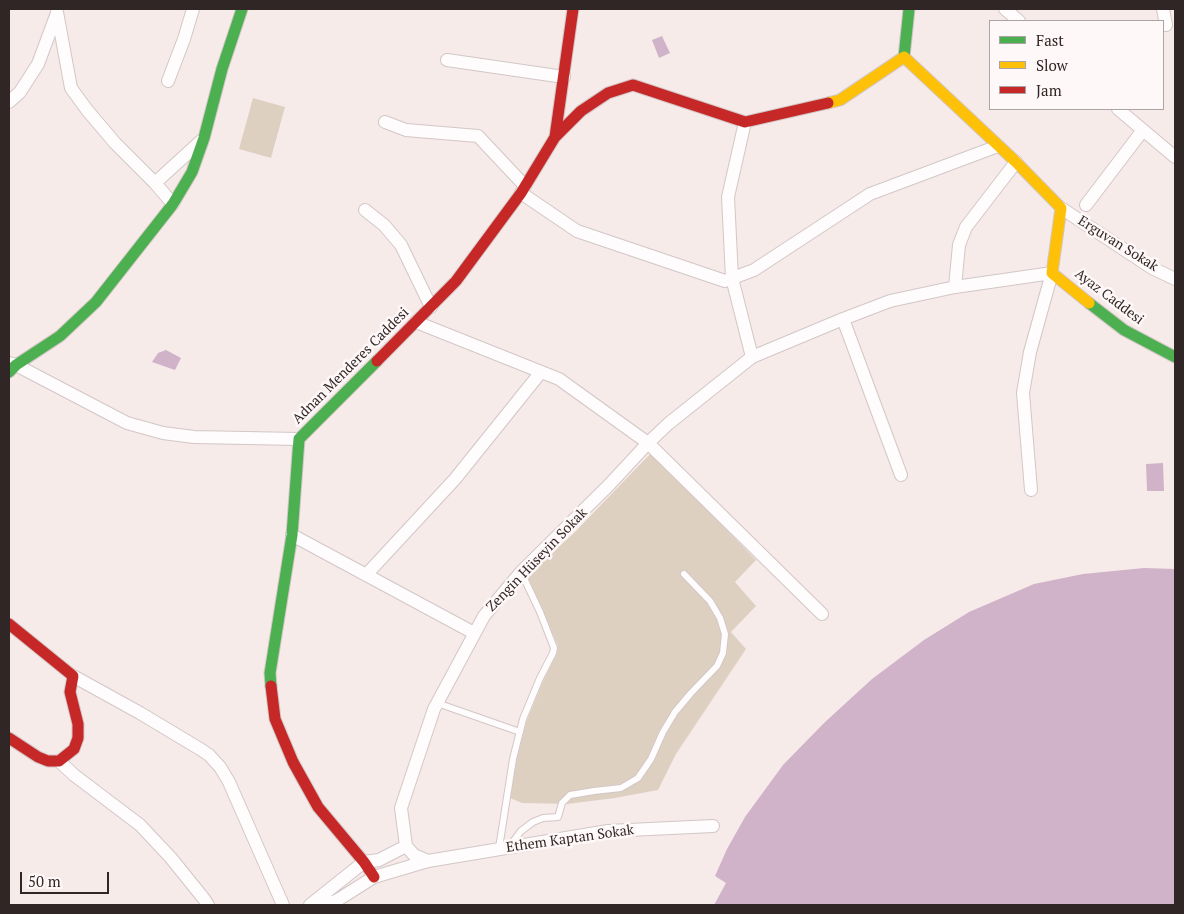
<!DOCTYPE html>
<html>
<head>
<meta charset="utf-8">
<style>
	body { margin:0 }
	#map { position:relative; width:1184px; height:914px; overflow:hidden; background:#f7ebea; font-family:"PT Serif",serif }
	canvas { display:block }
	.frame { position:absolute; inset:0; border:10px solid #302625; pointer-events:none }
	.legend { position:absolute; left:989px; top:20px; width:175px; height:90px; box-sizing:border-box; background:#fef8f8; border:1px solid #aca4a4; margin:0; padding:6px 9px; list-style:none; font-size:15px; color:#302625 }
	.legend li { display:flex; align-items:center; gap:10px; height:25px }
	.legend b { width:25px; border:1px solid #aca4a4 }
	.scale { position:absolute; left:20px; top:872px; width:89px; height:22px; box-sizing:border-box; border:2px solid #302625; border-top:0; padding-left:6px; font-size:15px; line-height:18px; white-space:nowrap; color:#302625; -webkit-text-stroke:4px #fef8f8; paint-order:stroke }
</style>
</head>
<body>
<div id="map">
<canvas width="1184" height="914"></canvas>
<div class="frame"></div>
<ul class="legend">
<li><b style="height:6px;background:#4caf50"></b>Fast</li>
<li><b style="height:6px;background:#ffc107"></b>Slow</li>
<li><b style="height:6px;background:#c62828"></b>Jam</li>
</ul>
<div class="scale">50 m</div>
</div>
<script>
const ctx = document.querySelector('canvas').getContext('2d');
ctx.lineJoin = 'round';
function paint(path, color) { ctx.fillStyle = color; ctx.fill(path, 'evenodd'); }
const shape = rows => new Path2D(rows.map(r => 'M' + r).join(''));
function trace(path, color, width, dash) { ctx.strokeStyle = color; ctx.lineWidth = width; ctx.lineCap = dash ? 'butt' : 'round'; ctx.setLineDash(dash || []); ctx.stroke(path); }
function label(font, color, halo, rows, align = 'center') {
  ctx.font = font + ' "PT Serif",serif'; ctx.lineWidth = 5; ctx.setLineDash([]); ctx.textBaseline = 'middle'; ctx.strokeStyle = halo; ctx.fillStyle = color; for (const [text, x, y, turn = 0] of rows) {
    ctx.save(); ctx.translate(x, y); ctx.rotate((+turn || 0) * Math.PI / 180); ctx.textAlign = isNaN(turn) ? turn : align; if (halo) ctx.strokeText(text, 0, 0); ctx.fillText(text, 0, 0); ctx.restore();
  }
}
const green = shape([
	[253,98,285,107,271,158,239,149],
	[651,453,756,560,735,582,756,606,731,632,746,649,676,754,658,790,615,798,567,804,522,803,510,798,517,757,527,720,544,679,557,653,558,646,527,575,573,534]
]);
const water = shape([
	[662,36,670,53,659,58,652,40],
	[166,350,181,358,175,370,152,362,158,353],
	[1163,463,1164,491,1147,491,1146,464],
	[1144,568,1175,569,1175,905,714,905,726,883,715,876,727,849,745,817,783,765,824,723,872,679,924,640,969,612,1034,584,1083,574]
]);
const lane = shape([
	[437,703,520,732],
	[509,847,521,831,533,822,543,818,558,817,562,803,570,795,594,791,621,788,638,778,651,759,663,732,675,712,691,693,717,666,723,653,725,634,720,618,710,601,684,574],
	[499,848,513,759,523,719,540,678,553,653,554,648,540,612,521,572]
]);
const street = shape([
	[1005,9,1019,21],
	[1163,9,1166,25],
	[57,12,71,88,87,110,115,143,155,183,173,204],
	[447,60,564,77],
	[168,81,184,39,193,9],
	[9,102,20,92,38,64,57,13],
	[1118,109,1175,157],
	[385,122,406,130,478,136,525,186],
	[745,122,728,197,732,278,752,357],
	[155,183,201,141],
	[521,193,577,231,725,281,754,270,870,194,998,146],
	[1086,205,1143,130],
	[1061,208,1152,268,1175,279],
	[365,210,384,225,401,245,431,307],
	[955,287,959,245,966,227,1016,162],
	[843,319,901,475],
	[416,322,559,379,648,443,822,614],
	[9,363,16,365,127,423,163,433,194,437,299,439],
	[292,535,474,633],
	[366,575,455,479,541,372],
	[73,676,140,713,200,749,209,755,220,767,229,782,283,905],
	[59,761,74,775,140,825,171,858,204,899,208,905],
	[406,846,401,808,434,709,484,616,521,572,609,485,648,443,668,424,752,357,843,319,890,301,955,287,1052,273,1030,352,1023,393,1031,490],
	[406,846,414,855,428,861,608,831,713,826],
	[310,905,364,862,379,860,406,846],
	[325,905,336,901,374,877,428,861]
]);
const fast = shape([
	[904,57,909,9],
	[1089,303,1124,330,1175,357],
	[9,372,16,365,60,336,96,302,173,204,192,172,204,138,222,69,242,9],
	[271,686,270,673,292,535,299,439,377,361]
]);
const slow = shape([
	[904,57,1016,162,1061,208,1052,273,1089,303],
	[828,103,840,100,904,57]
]);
const jam = shape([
	[555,137,581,111,608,93,633,85,745,122,828,103],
	[377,361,456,281,521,193,555,137,573,9],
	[9,624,73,676,70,692,78,724,78,738,74,749,59,761,48,761,38,757,9,738],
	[271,686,275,719,293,762,318,807,364,862,374,877]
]);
const streetNames = [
	["Erguvan Sokak",1118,244,32],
	["Ayaz Caddesi",1109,297,37],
	["Adnan Menderes Caddesi",351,366,-45],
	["Zengin Hüseyin Sokak",537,560,-46],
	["Ethem Kaptan Sokak",570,839,-8]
];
paint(green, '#ded0c1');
paint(water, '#d0b2c9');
trace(lane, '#d2c7c6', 8);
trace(street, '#d2c7c6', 14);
trace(fast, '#d2c7c6', 13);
trace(slow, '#d2c7c6', 13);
trace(jam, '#d2c7c6', 13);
trace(lane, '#fefcfc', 6);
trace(street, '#fefcfc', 12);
trace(fast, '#4caf50', 11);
trace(slow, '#ffc107', 11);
trace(jam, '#c62828', 11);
label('14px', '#302625', '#fef8f8', streetNames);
</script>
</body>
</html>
